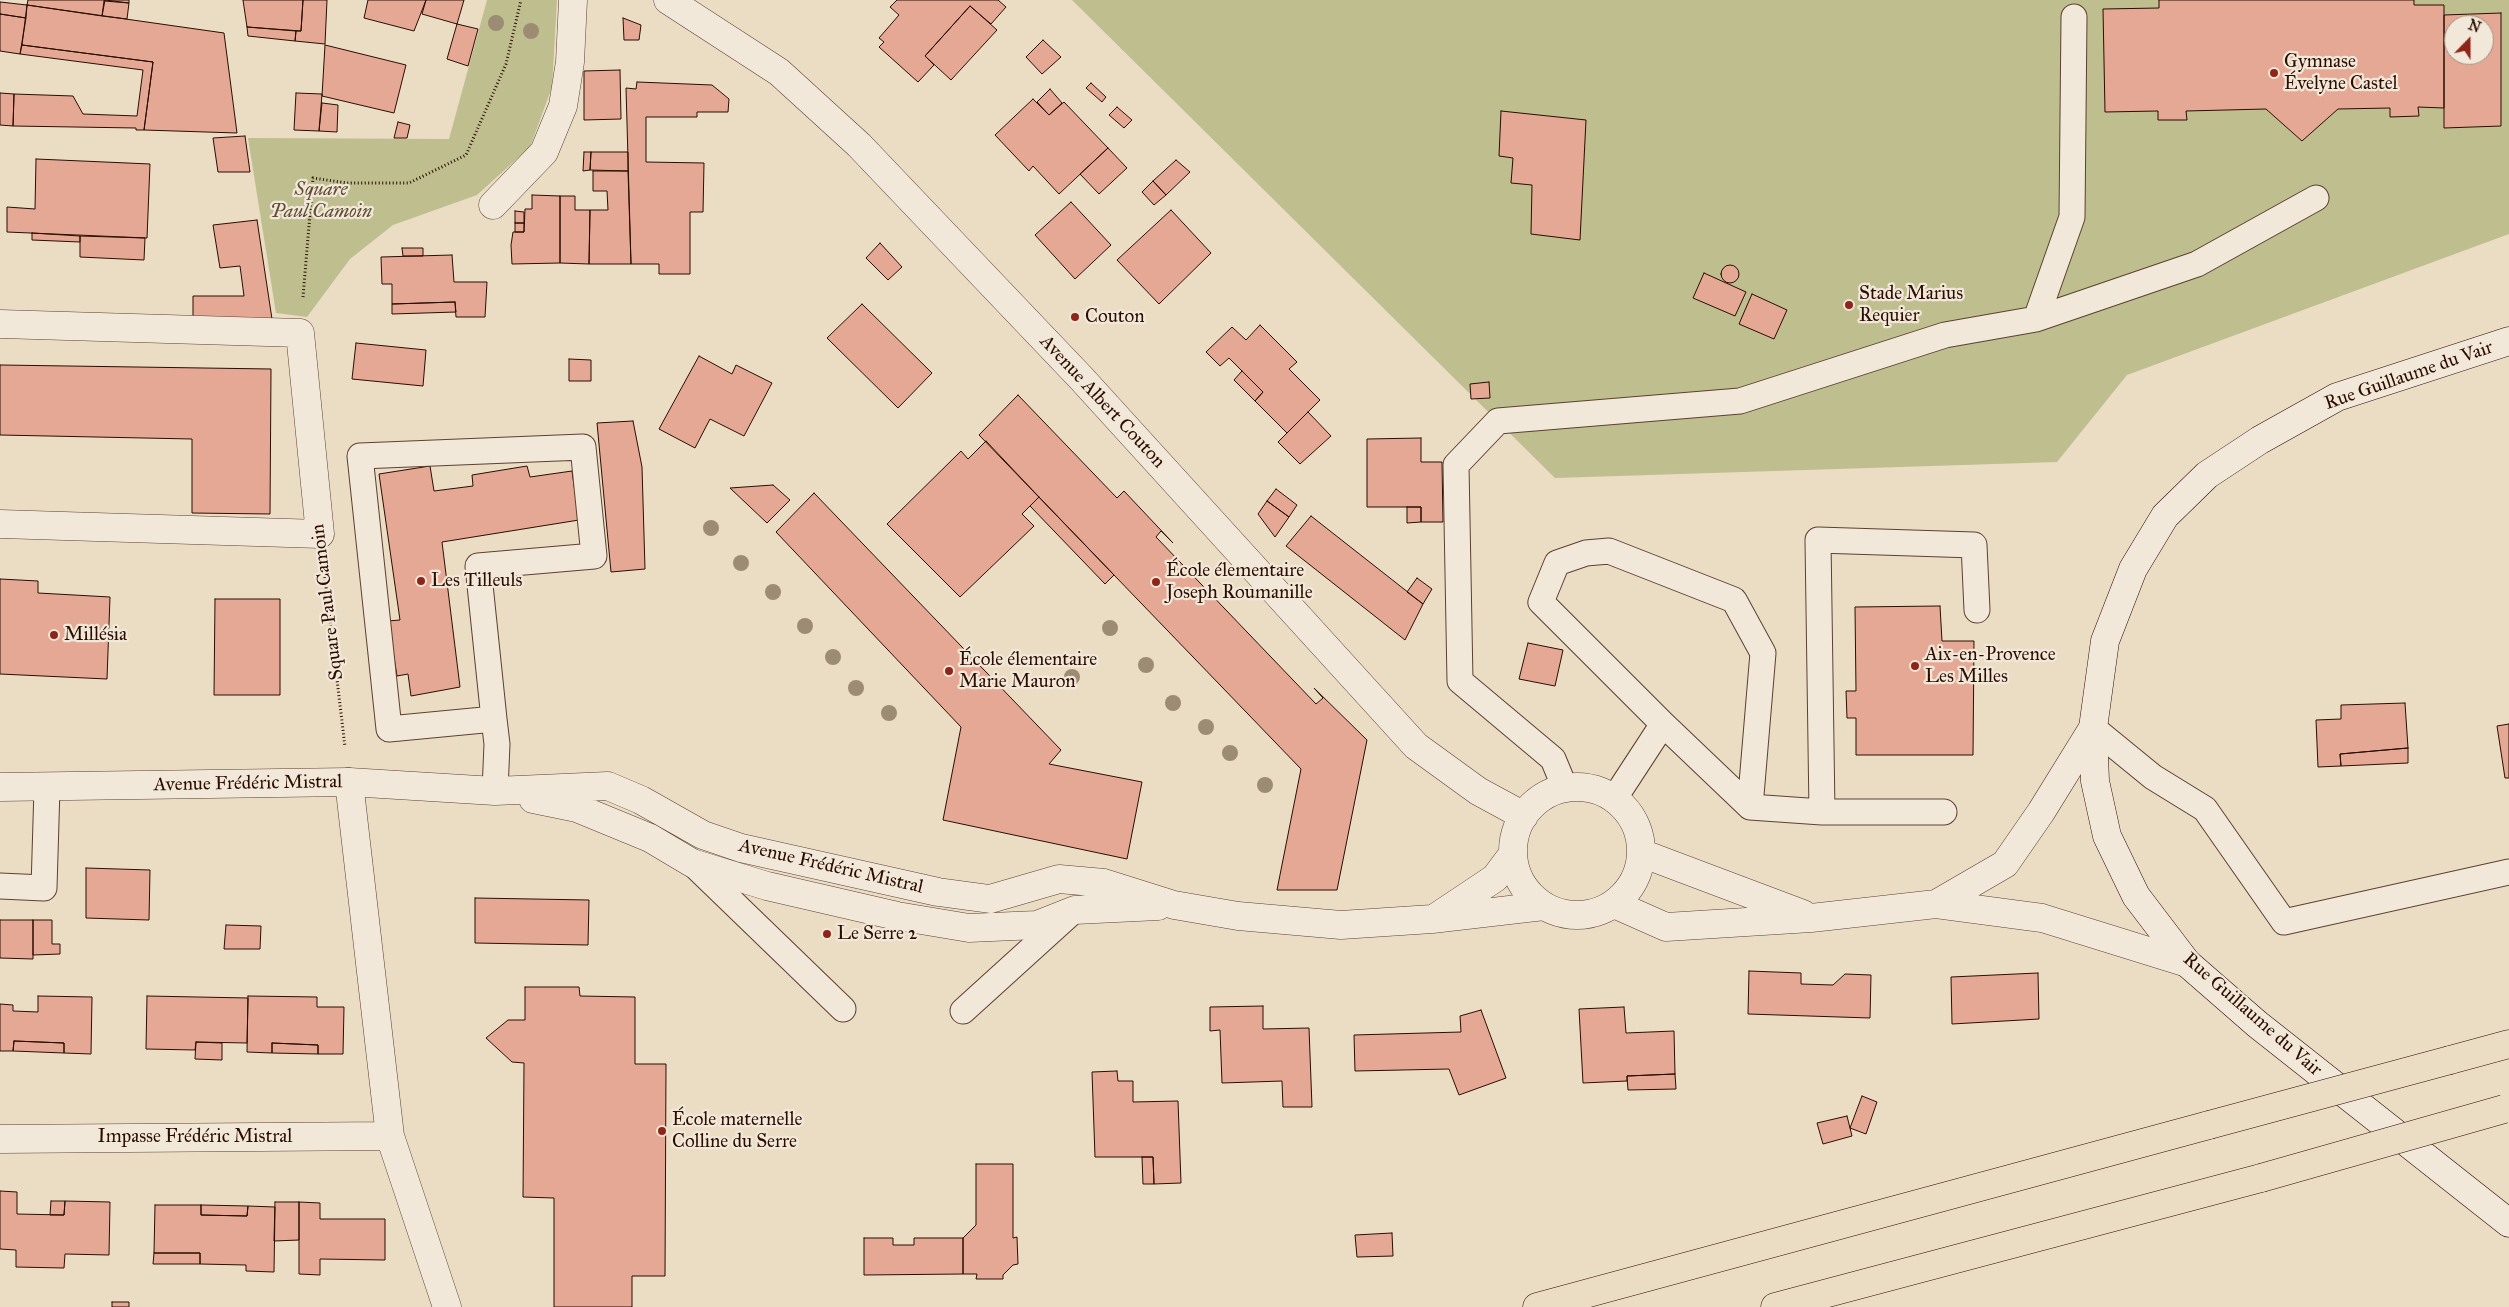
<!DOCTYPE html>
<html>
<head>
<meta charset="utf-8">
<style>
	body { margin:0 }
	#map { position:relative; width:2509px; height:1307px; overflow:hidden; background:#ebdcc4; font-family:"IM FELL Great Primer",serif }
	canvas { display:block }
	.north { position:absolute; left:2444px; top:15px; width:50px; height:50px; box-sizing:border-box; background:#f2e8d9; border:1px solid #a29082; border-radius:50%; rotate:22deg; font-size:14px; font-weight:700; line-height:20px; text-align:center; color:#2b0d00 }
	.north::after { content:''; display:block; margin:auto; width:18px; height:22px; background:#8f2418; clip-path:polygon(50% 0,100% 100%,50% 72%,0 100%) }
</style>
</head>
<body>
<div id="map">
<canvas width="2509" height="1307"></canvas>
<div class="north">N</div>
</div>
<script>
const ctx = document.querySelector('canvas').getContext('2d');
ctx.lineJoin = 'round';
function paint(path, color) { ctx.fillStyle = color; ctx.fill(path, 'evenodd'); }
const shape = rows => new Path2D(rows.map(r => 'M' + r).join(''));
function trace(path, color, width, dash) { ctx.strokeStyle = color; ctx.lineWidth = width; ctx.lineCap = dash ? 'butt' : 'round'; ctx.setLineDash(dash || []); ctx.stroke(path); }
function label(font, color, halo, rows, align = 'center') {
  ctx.font = font + ' "IM FELL Great Primer",serif'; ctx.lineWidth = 4.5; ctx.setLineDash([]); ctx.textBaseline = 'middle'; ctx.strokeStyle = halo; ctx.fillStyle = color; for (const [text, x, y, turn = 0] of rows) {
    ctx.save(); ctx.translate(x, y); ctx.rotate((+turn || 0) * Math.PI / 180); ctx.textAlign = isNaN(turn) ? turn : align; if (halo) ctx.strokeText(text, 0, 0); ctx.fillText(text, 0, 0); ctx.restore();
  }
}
const green = shape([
	[487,0,557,0,552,87,530,147,477,195,393,225,350,259,307,317,276,313,248,138,449,139],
	[1072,0,2509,0,2509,234,2127,375,2057,462,1555,478],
	[2454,25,2484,25,2484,55,2454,55]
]);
const building = shape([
	[28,0,105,0,102,16,27,5,28,0],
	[105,0,129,0,129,3,105,0],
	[243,0,303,0,301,31,247,27,243,0],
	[303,0,327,0,325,44,295,41,296,31,301,31,303,0],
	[368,0,426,0,414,31,364,18,368,0],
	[426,0,464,0,457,24,422,14,426,0],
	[897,0,998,0,1006,7,991,24,970,6,925,56,934,65,918,82,879,47,884,42,879,38,899,15,890,7,897,0],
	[2159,0,2414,0,2414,5,2444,5,2444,108,2418,107,2419,116,2390,117,2390,108,2338,109,2302,141,2266,109,2186,111,2187,120,2158,120,2158,111,2105,112,2103,9,2159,8,2159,0],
	[104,1,129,3,127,19,102,16,104,1],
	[0,2,27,5,26,18,0,14,0,2],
	[27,5,224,33,237,133,144,130,153,62,22,45,27,5],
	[970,6,997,30,951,80,925,56,970,6],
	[2501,13,2501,126,2444,128,2444,15,2501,13],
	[2454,25,2484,25,2484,55,2454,55,2454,25],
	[0,14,26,18,20,54,0,51,0,14],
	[623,18,641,25,639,40,624,40,623,18],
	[457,24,478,29,468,66,447,59,457,24],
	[247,27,296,31,295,41,248,36,247,27],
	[1043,40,1061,57,1042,74,1026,57,1043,40],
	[22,45,153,62,144,130,136,130,136,128,13,126,14,94,73,96,83,114,137,116,143,70,20,54,22,45],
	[325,45,406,65,394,113,322,96,325,45],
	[620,70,621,119,584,120,584,71,620,70],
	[637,82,712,85,729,99,728,112,697,112,697,117,646,117,646,162,704,163,703,212,690,212,690,274,659,274,659,264,631,264,626,88,636,89,637,82],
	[1091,83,1106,97,1102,102,1086,88,1091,83],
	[1050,89,1062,103,1049,115,1037,102,1050,89],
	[0,93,14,94,13,126,0,125,0,93],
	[296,93,322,94,319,131,294,130,296,93],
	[1033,99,1049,115,1064,102,1108,148,1059,194,1033,166,1029,171,995,135,1033,99],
	[322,103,338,105,337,132,319,131,322,103],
	[1117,107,1132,120,1124,128,1109,115,1117,107],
	[1501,111,1586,120,1580,240,1531,234,1532,185,1511,183,1513,158,1499,156,1501,111],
	[398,122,410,125,407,138,394,138,398,122],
	[245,136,250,172,218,172,213,138,245,136],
	[1108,148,1127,168,1099,194,1080,174,1108,148],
	[584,152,591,152,590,170,583,171,584,152],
	[591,152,628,152,628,171,590,170,591,152],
	[36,159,150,164,147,238,7,232,7,207,35,209,36,159],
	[1176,160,1190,172,1166,195,1153,181,1176,160],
	[593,171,628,171,631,264,589,264,590,210,608,210,607,191,593,191,593,171],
	[1153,181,1166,195,1154,205,1142,192,1153,181],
	[532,195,560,196,560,263,512,264,511,245,513,232,524,232,525,209,532,209,532,195],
	[560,196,575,196,575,210,590,210,589,264,560,263,560,196],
	[1071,202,1111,245,1075,279,1035,235,1071,202],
	[1171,210,1211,253,1159,304,1117,260,1171,210],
	[515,211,524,212,524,223,515,223,515,211],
	[257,220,272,319,193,318,193,296,244,296,240,266,220,268,213,225,257,220],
	[515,223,524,223,524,232,515,232,515,223],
	[32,233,80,236,80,242,32,240,32,233],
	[80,236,145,238,144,260,80,257,80,236],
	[880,243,902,267,888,280,866,258,880,243],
	[402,248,423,248,423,256,403,256,402,248],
	[452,255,454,282,487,282,485,317,456,317,455,302,392,304,392,284,382,284,381,257,452,255],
	'1721 274a9 9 0 1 1 18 0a9 9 0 1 1-18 0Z',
	[1704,273,1746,292,1735,316,1693,298,1704,273],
	[1752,294,1787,310,1774,339,1739,324,1752,294],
	[455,302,456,312,392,314,392,304,455,302],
	[862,304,932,373,898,408,827,338,862,304],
	[1260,325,1297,362,1289,369,1320,400,1287,433,1255,401,1263,392,1229,358,1220,366,1206,352,1232,327,1246,340,1260,325],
	[356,343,426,350,423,386,352,379,356,343],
	[699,356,732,374,736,365,772,383,744,436,710,419,695,448,659,429,699,356],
	[569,359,591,360,591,381,569,381,569,359],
	[0,365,271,369,270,514,192,513,192,439,0,435,0,365],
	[1242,371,1263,392,1255,401,1234,380,1242,371],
	[1489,382,1490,398,1471,399,1470,384,1489,382],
	[1018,395,1117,498,1124,491,1173,543,1161,531,1156,537,1316,704,1323,698,1314,688,1367,740,1337,890,1277,890,1301,769,979,435,1018,395],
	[1308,412,1331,436,1300,464,1278,442,1308,412],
	[633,421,642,467,645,569,611,572,597,423,633,421],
	[1421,438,1421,462,1442,462,1443,522,1421,522,1421,507,1367,507,1367,439,1421,438],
	[986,441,1039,497,1022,514,1034,526,960,597,887,524,961,451,968,459,986,441],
	[430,466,434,491,473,486,472,475,527,466,530,477,572,471,579,520,442,542,460,687,411,696,408,674,397,676,388,621,400,620,379,474,430,466],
	[773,485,790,500,767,523,730,488,773,485],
	[1276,489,1297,505,1289,517,1267,501,1276,489],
	[814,493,1061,750,1049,764,1142,782,1127,859,943,820,961,727,776,532,814,493],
	[1039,497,1114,575,1105,584,1030,506,1039,497],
	[1267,501,1289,517,1275,537,1258,514,1267,501],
	[1407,507,1421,507,1421,522,1407,523,1407,507],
	[1311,516,1423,604,1405,640,1286,546,1311,516],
	[1417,578,1432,589,1423,604,1407,592,1417,578],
	[0,579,38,581,38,593,110,597,107,679,0,674,0,579],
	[215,599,280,599,280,695,214,695,215,599],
	[1940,606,1942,641,1974,641,1973,755,1856,755,1856,718,1847,718,1846,691,1856,691,1855,607,1940,606],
	[1528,643,1563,650,1555,686,1519,679,1528,643],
	[2405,703,2408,748,2340,754,2341,766,2318,767,2316,720,2341,719,2341,705,2405,703],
	[2509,724,2509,778,2505,778,2497,726,2509,724],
	[2408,748,2408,763,2341,766,2340,754,2408,748],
	[86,868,150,870,149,920,86,918,86,868],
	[475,898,589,900,588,945,475,943,475,898],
	[0,920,33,920,33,959,0,958,0,920],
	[33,920,52,920,52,944,60,944,60,954,33,955,33,920],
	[226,925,261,926,260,949,224,949,226,925],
	[1749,971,1801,973,1801,984,1833,985,1845,974,1871,975,1870,1018,1748,1014,1749,971],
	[2038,973,2039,1019,1952,1024,1951,977,2038,973],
	[525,987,579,987,580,996,635,997,635,1064,666,1064,665,1276,632,1276,632,1307,554,1307,554,1198,523,1197,524,1063,512,1062,486,1038,508,1020,525,1020,525,987],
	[38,996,92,997,91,1054,64,1053,64,1043,14,1041,13,1051,0,1051,0,1004,13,1005,13,1011,38,1012,38,996],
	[147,996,248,998,247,1043,196,1042,195,1050,146,1049,147,996],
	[248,996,317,997,317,1007,344,1007,343,1054,318,1054,318,1045,272,1043,272,1053,247,1052,248,996],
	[1263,1006,1263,1029,1309,1028,1312,1107,1283,1107,1282,1081,1222,1083,1220,1030,1210,1031,1210,1007,1263,1006],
	[1624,1007,1626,1033,1674,1031,1675,1074,1627,1076,1627,1081,1583,1083,1579,1009,1624,1007],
	[1481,1010,1506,1078,1459,1095,1449,1069,1355,1071,1354,1035,1461,1032,1460,1016,1481,1010],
	[14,1041,64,1043,64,1053,13,1051,14,1041],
	[196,1042,222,1043,222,1060,195,1059,196,1042],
	[272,1043,318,1045,318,1054,272,1053,272,1043],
	[1117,1071,1118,1081,1133,1081,1133,1102,1178,1101,1181,1183,1154,1184,1153,1157,1095,1157,1092,1072,1117,1071],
	[1675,1074,1676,1089,1628,1090,1627,1076,1675,1074],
	[1862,1096,1877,1102,1866,1134,1850,1128,1862,1096],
	[1847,1116,1852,1136,1823,1144,1817,1123,1847,1116],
	[1142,1157,1153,1157,1154,1184,1143,1184,1142,1157],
	[976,1164,1013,1164,1013,1238,1017,1237,1018,1264,1013,1265,1003,1275,1003,1279,976,1279,977,1274,963,1274,963,1238,976,1225,976,1164],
	[0,1191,17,1192,17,1214,64,1215,65,1201,110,1202,109,1255,65,1254,64,1268,16,1267,16,1250,0,1249,0,1191],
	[51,1201,65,1201,64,1215,50,1215,51,1201],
	[275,1202,299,1202,299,1240,274,1241,275,1202],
	[299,1202,320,1203,320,1219,385,1219,385,1260,320,1259,320,1275,299,1274,299,1202],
	[155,1205,201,1205,201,1215,247,1216,248,1206,275,1207,274,1272,246,1271,246,1265,200,1264,200,1253,154,1253,155,1205],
	[201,1205,248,1206,247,1216,201,1215,201,1205],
	[1392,1233,1393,1256,1357,1257,1355,1235,1392,1233],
	[864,1238,893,1238,893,1245,914,1245,914,1238,963,1238,963,1274,864,1275,864,1238],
	[154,1253,200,1253,200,1264,153,1264,154,1253],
	[112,1302,129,1302,129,1307,112,1307,112,1302]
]);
const path = shape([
	[303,297,313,178,347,183,409,183,466,155,506,64,521,0],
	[324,570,345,747]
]);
const service = shape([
	[2036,319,2072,217,2074,17],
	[494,719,389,729,360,456,583,447,594,556,478,566,494,719,497,744,495,791],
	[1663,724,1541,602,1557,563,1586,553,1609,551,1734,600,1763,653,1750,807],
	[2093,728,2153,777,2205,809,2284,922,2509,872],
	[1565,788,1553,759,1460,681,1456,465,1498,421,1740,401,1945,335,2036,319,2197,264,2316,198],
	[1614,799,1663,724,1750,807,1822,812,1944,812],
	[1822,812,1818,540,1974,545,1977,610],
	[692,863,843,1009],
	[0,886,44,888,47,788],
	[963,1011,1071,913]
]);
const minor = shape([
	[493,205,544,152,563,106,570,62,573,0],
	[0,324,300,333,320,534,0,524],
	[349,782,390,1136,447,1307],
	[0,1139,390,1136]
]);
const tertiary = shape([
	[668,0,779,72,859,145,1082,379,1416,746,1478,791,1524,816],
	[0,787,349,782,495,791,608,786,641,800,703,835,741,848,938,892,990,899,1059,879,1104,883,1174,905,1238,916,1341,925,1432,919,1544,906],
	'1513 851a64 64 0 1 1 128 0a64 64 0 1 1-128 0Z',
	[533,799,577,808,650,838,692,863,767,886,897,916,969,928,1037,925,1075,910,1158,906],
	[1641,853,1803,914],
	[1614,904,1666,927,1811,918,1936,904,2042,918,2187,963],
	[1936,904,2005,864,2041,812,2093,728],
	[1438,916,1495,878,1513,854]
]);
const secondary = shape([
	[2509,341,2337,397,2260,440,2207,475,2165,516,2133,569,2105,641,2093,728,2095,781,2107,836,2136,896,2187,963,2257,1024,2509,1223]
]);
const trunk = shape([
	[2450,1060,2509,1044],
	[1537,1307,2209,1125],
	[1775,1307,2261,1178]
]);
const trunkBridge = shape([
	[2209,1125,2450,1060],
	[2261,1178,2504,1109]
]);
const trees = [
	[496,23],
	[531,31],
	[711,528],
	[741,563],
	[773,592],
	[805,626],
	[1110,628],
	[833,657],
	[1146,665],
	[1072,677],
	[856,688],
	[1173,703],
	[889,713],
	[1206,727],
	[1230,753],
	[1265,785]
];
const markers = [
	[2274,73,5,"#8f2418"],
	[1849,305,5,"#8f2418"],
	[1075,317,5,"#8f2418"],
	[421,581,5,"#8f2418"],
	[1156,582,5,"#8f2418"],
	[54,635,5,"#8f2418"],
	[1915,666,5,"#8f2418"],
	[949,671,5,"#8f2418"],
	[827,934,5,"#8f2418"],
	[662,1131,5,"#8f2418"]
];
const poiNames = [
	["Gymnase",2284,62],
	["Évelyne Castel",2284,84],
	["Stade Marius",1859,294],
	["Requier",1859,316],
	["Couton",1085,317],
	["École élementaire",1166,571],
	["Joseph Roumanille",1166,593],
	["Les Tilleuls",431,581],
	["Millésia",64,635],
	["Aix-en-Provence",1925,655],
	["Les Milles",1925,677],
	["École élementaire",959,660],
	["Marie Mauron",959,682],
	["Le Serre 2",837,934],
	["École maternelle",672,1120],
	["Colline du Serre",672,1142]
];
const parkNames = [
	["Square",321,190],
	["Paul Camoin",321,212]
];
const streetNames = [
	["Rue Guillaume du Vair",2409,376,-19],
	["Avenue Albert Couton",1102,402,47],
	["Square Paul Camoin",328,602,-97],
	["Avenue Frédéric Mistral",248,784,-1],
	["Avenue Frédéric Mistral",831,867,13],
	["Rue Guillaume du Vair",2252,1015,41],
	["Impasse Frédéric Mistral",195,1137]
];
paint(green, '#bebe8f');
paint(building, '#e4a895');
trace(building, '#2b0d00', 1);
trace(service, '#5b4131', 27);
trace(minor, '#5b4131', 29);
trace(tertiary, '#5b4131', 29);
trace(secondary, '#2b0d00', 29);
trace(trunk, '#2b0d00', 29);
trace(path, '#2b0d00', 3, [1, 2.5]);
trace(service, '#f2e8d9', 25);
trace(minor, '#f2e8d9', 28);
trace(tertiary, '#f2e8d9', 28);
trace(secondary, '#f2e8d9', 28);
trace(trunk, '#ebdcc4', 28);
trace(trunkBridge, '#2b0d00', 29, []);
trace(trunkBridge, '#ebdcc4', 28);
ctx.fillStyle = '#9d8c74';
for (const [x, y] of trees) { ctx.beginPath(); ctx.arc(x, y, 8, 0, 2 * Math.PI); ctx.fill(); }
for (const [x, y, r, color] of markers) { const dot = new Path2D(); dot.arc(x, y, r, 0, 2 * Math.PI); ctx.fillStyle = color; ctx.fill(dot); trace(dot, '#f2e8d9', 2); }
label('19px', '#2b0d00', '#f2e8d9', poiNames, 'left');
label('italic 19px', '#5e4b32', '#f2e8d9', parkNames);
label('19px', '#2b0d00', '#f2e8d9', streetNames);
</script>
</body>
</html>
